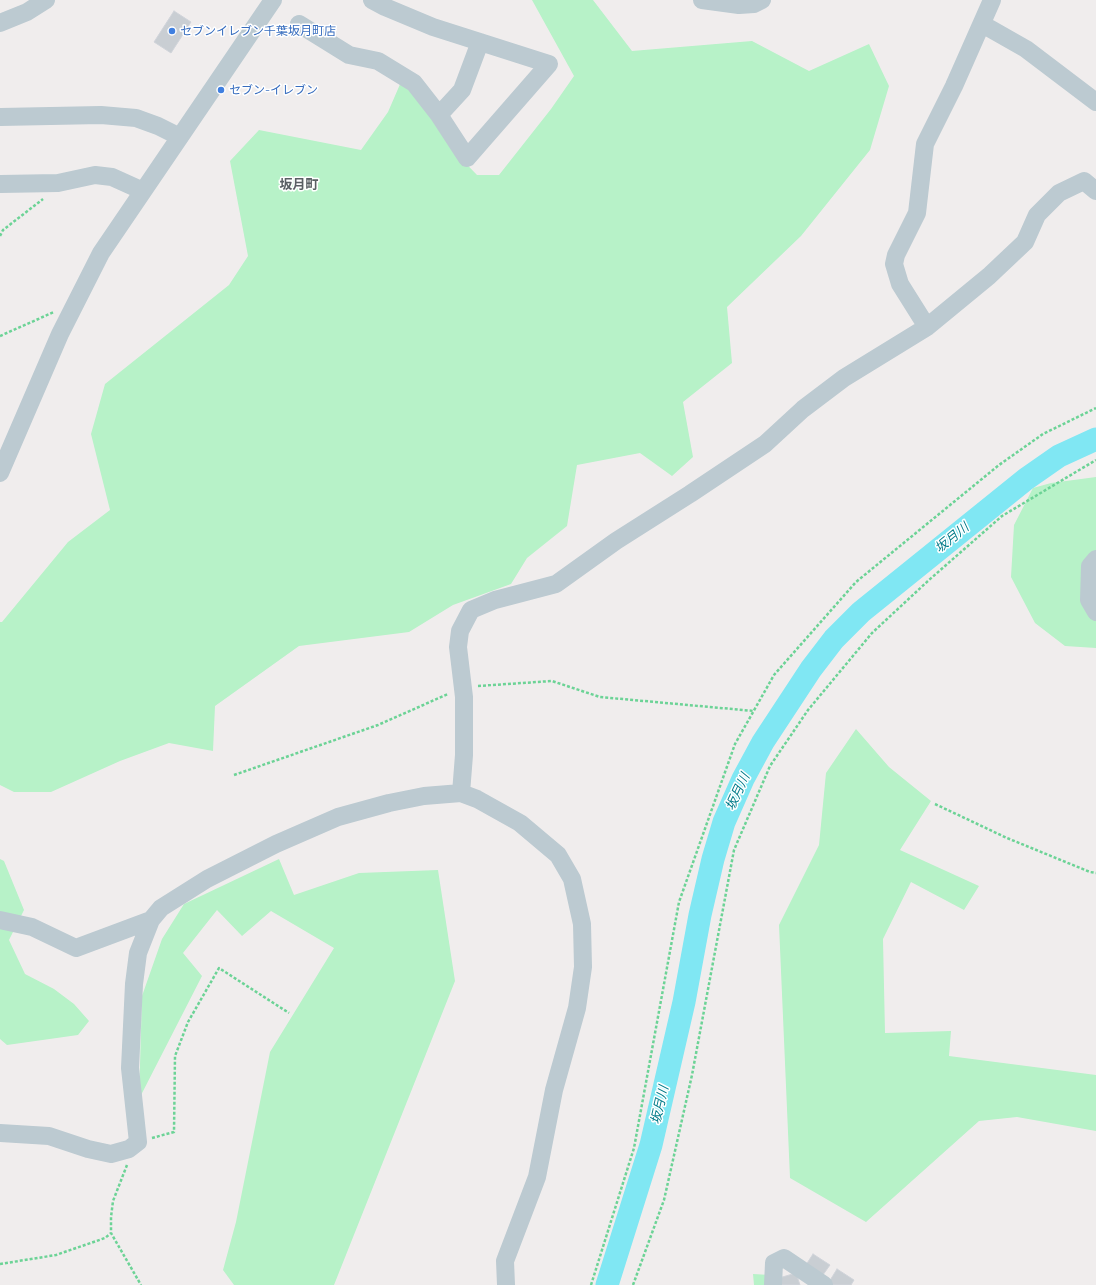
<!DOCTYPE html>
<html>
<head>
<meta charset="utf-8">
<style>
	body { margin:0 }
	canvas { display:block; background:#f0eded }
</style>
</head>
<body>
<canvas width="1096" height="1285"></canvas>
<script>
const ctx = document.querySelector('canvas').getContext('2d');
ctx.lineJoin = 'round';
function paint(path, color) { ctx.fillStyle = color; ctx.fill(path, 'evenodd'); }
const shape = rows => new Path2D(rows.map(r => 'M' + r).join(''));
function trace(path, color, width, dash) { ctx.strokeStyle = color; ctx.lineWidth = width; ctx.lineCap = dash ? 'butt' : 'round'; ctx.setLineDash(dash || []); ctx.stroke(path); }
function label(font, color, halo, rows, align = 'center') {
  ctx.font = font + ' Raleway,"Noto Sans JP",sans-serif'; ctx.lineWidth = 3; ctx.setLineDash([]); ctx.textBaseline = 'middle'; ctx.strokeStyle = halo; ctx.fillStyle = color; for (const [text, x, y, turn = 0] of rows) {
    ctx.save(); ctx.translate(x, y); ctx.rotate((+turn || 0) * Math.PI / 180); ctx.textAlign = isNaN(turn) ? turn : align; if (halo) ctx.strokeText(text, 0, 0); ctx.fillText(text, 0, 0); ctx.restore();
  }
}
const green = shape([
	[532,0,593,0,632,51,752,41,809,71,869,44,889,86,870,150,801,236,727,307,732,363,683,402,693,457,672,476,640,453,577,465,567,526,527,558,511,584,453,605,409,632,299,646,215,706,213,751,169,743,120,761,51,792,14,792,0,785,0,622,2,622,68,542,110,510,91,434,105,384,229,285,248,256,230,161,259,130,361,150,388,112,401,82,451,132,450,147,477,175,499,175,551,109,574,76],
	[1096,477,1096,648,1065,646,1035,623,1011,577,1014,525,1033,488,1051,483],
	[856,729,889,767,931,801,900,850,979,886,964,910,911,882,883,939,885,1033,951,1031,949,1056,1096,1075,1096,1131,1017,1117,979,1121,866,1222,790,1178,779,925,819,845,826,773],
	[0,859,4,861,24,910,9,940,25,974,54,989,74,1004,89,1021,78,1035,7,1045,0,1039],
	[279,859,294,895,359,873,438,870,455,981,334,1285,234,1285,223,1270,236,1222,270,1052,334,948,271,911,242,936,217,910,183,953,202,976,139,1099,142,996,162,939,184,904],
	[753,1274,770,1275,771,1285,754,1285]
]);
const river = shape([
	[607,1285,651,1145,684,1002,700,915,713,859,724,822,743,779,763,742,811,669,834,639,861,612,1026,479,1059,456,1096,439]
]);
const building = shape([
	[174,11,191,22,171,53,154,42,174,11],
	[813,1254,830,1265,820,1279,804,1268,813,1254],
	[837,1269,854,1280,851,1285,833,1285,829,1282,837,1269],
	[796,1273,800,1285,778,1285,779,1278,796,1273]
]);
const path = shape([
	[0,236,3,230,43,199],
	[0,336,54,312],
	[478,686,552,681,600,697,754,711],
	[234,775,378,725,448,694],
	[935,804,1007,838,1090,872,1096,873],
	[152,1138,174,1132,175,1056,188,1022,219,968,289,1013],
	[127,1165,113,1201,111,1217,111,1233,141,1285],
	[0,1264,56,1255,105,1238,111,1233],
	[591,1285,634,1148,679,902,735,744,774,675,856,582,999,465,1043,434,1096,408],
	[633,1285,664,1200,692,1075,734,850,770,766,808,710,872,633,929,580,1002,516,1096,460]
]);
const minor = shape([
	[702,0,739,5,754,4,762,0],
	[0,23,27,12,46,0],
	[299,24,349,55,378,61,414,83,439,115,467,158,549,64,433,27,385,7,372,0],
	[982,24,1026,49,1096,102],
	[439,115,462,90,480,42],
	[0,117,101,115,136,118,158,126,180,137],
	[0,184,58,183,95,175,112,177,143,191],
	[927,327,900,284,894,264,896,255,917,213,925,144,954,86,992,0],
	[0,473,60,334,101,253,273,0],
	[1096,559,1090,566,1089,600,1096,612],
	[461,793,464,755,464,697,458,647,460,631,471,610,495,600,556,584,616,541,690,494,765,444,803,409,844,378,927,327,989,276,1025,242,1037,215,1059,193,1084,181,1096,191],
	[0,920,32,927,76,948,151,920],
	[0,1133,49,1136,88,1149,111,1154,129,1149,138,1142,130,1068,134,984,138,953,151,920,161,908,207,879,276,844,338,817,389,803,424,796,461,793,477,799,520,823,558,855,572,879,582,924,583,967,577,1008,554,1090,537,1177,505,1261,506,1285],
	[773,1285,774,1263,784,1258,824,1285]
]);
const markers = [
	[172,31,4,"#3f7fe0"],
	[221,90,4,"#3f7fe0"]
];
const shopNames = [
	["セブンイレブン千葉坂月町店",180,31],
	["セブン-イレブン",229,90]
];
const neighbourhoodNames = [
	["坂月町",299,185]
];
const waterNames = [
	["坂月川",952,538,-39],
	["坂月川",738,792,-65],
	["坂月川",660,1105,-77]
];
paint(green, '#b7f2c8');
trace(river, '#80e7f3', 23);
paint(building, '#c9ced3');
trace(building, '#d1d4da', 1);
trace(path, '#6cd396', 2.5, [3, 2]);
trace(minor, '#bccad1', 18);
for (const [x, y, r, color] of markers) { const dot = new Path2D(); dot.arc(x, y, r, 0, 2 * Math.PI); ctx.fillStyle = color; ctx.fill(dot); trace(dot, '#fff', 1.5); }
label('12px', '#366cbe', '#fff', shopNames, 'left');
label('bold 13px', '#595f63', '#fff', neighbourhoodNames);
label('italic 13px', '#047c8a', '#fff', waterNames);
</script>
</body>
</html>
